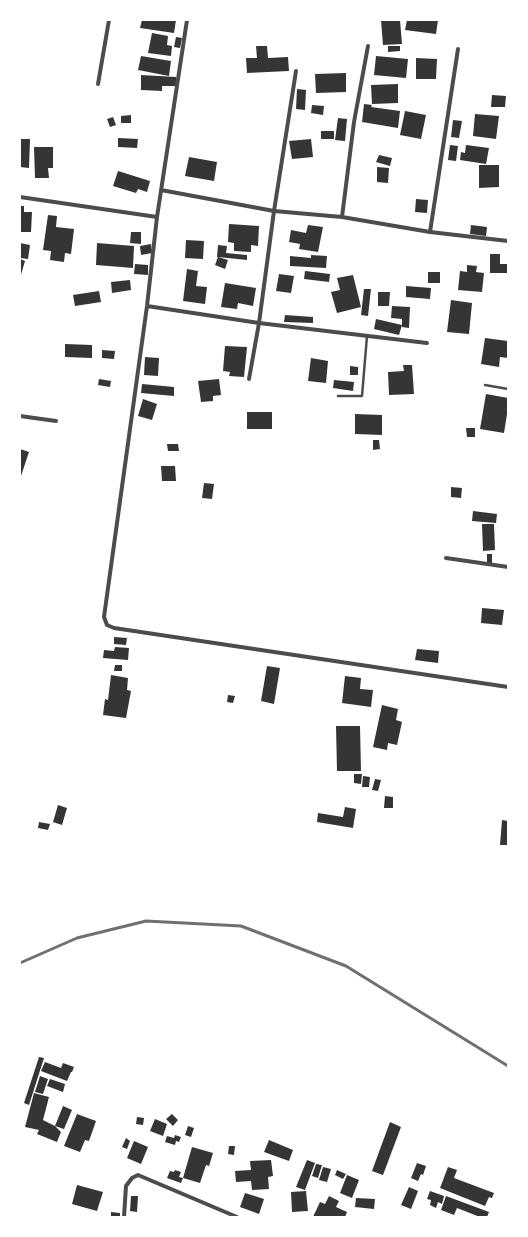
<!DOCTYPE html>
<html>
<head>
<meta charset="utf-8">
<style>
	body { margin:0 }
	#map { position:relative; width:528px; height:1237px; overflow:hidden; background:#fff; font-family:"Roboto Condensed",sans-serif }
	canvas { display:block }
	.frame { position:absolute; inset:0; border:21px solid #fff; pointer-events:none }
</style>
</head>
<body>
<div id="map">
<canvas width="528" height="1237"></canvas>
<div class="frame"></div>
</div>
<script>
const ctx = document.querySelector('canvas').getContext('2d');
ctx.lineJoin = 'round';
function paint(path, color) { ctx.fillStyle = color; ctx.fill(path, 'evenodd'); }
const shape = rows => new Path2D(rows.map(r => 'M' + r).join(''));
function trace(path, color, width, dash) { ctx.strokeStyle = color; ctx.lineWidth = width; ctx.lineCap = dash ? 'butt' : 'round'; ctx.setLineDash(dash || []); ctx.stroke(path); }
const building = shape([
	[142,20,176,20,174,33,140,28],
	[381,20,400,20,402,44,383,45],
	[407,20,438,20,436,34,405,30],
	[152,33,168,36,167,45,172,46,171,56,148,53],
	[176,37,182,38,180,48,174,47],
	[256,46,267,46,268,58,288,57,289,71,247,73,246,58,257,58],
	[388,46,400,46,400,51,388,52],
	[141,56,171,61,169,76,138,70],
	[376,56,408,59,406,78,374,75],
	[416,58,437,59,436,79,416,79],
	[346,73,346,92,316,93,315,74],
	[141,75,176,77,176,86,162,86,162,91,141,90],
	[398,84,398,103,372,104,371,85],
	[297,89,306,90,305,110,296,109],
	[492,95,506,96,505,107,491,107],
	[364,104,372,105,371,107,400,111,398,128,362,122],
	[312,105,324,106,323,115,311,113],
	[405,111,426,115,421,139,400,135],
	[475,114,499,116,496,139,473,136],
	[131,115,131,123,121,123,121,116],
	[113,117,116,125,110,127,107,119],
	[338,118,347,119,345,141,335,140],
	[453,120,462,121,459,138,451,137],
	[321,131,334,131,334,139,321,139],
	[118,138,138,139,137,148,118,147],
	[20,139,30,139,29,168,20,167],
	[311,139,313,157,292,159,289,141],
	[450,145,458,146,456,161,448,160],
	[466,145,489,148,486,164,460,160,461,152,465,153],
	[34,147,53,147,53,168,48,168,49,178,35,178],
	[379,155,392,158,390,166,376,162],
	[189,157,217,162,214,181,185,176],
	[479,165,499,165,499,187,479,188],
	[377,167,389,168,388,183,377,182],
	[118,171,150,181,147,192,138,189,136,193,113,186],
	[416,199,428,200,427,213,415,212],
	[20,206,24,206,24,212,32,212,31,232,20,232],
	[48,215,57,216,56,227,74,229,71,254,65,253,64,262,50,260,51,251,43,250],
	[229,224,259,226,258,246,251,245,251,252,234,251,234,243,228,242],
	[308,225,323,227,318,252,299,249,300,244,289,242,291,230,306,233],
	[471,225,487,227,486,236,470,234],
	[131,232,141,232,141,244,130,243],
	[186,240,204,241,203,259,185,258],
	[20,243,30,245,28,259,20,258],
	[97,243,134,246,133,268,96,265],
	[151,244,152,253,141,255,140,246],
	[218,245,227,246,226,253,247,255,247,260,218,257,228,260,225,269,215,265,218,257,217,257],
	[490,254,500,254,500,264,508,264,508,273,490,273],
	[311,255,327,256,326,268,290,266,290,256,311,258],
	[20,259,25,261,20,278],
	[135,264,148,265,148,275,134,274],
	[467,265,477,266,476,272,484,273,482,292,458,290,460,271,467,272],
	[187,269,198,271,196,286,207,287,205,304,183,301],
	[305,271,330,274,329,282,304,279],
	[428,272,440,272,440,283,428,283],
	[279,274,294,276,291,293,276,291],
	[353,275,361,307,337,313,331,292,340,290,337,278],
	[130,280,131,290,112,293,111,282],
	[225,283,256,288,253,306,238,303,237,309,221,307],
	[406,286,431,288,430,299,406,297],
	[364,289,371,289,368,316,361,315],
	[99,291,101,302,75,306,73,295],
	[378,292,390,292,389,306,378,306],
	[451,300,472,303,469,334,447,332],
	[392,306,410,307,409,328,402,327,402,319,391,318],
	[285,315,313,317,313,323,284,322],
	[376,319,402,325,399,335,374,329],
	[485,338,508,341,508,358,500,357,499,367,481,364],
	[65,344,92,345,92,358,65,357],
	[225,346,247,347,244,377,229,376,230,372,223,371],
	[102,350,115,351,114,359,102,358],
	[145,357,159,358,158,376,144,375],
	[311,358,328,361,326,383,308,381],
	[403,365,412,365,414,394,389,395,388,372,404,371],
	[350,366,358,367,358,375,350,375],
	[99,379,111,381,110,387,98,385],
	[219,379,221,395,213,396,213,401,201,402,198,381],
	[334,380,354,382,353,391,333,388],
	[142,384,174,387,174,396,141,393],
	[486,394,508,398,508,408,504,433,480,429],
	[143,399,157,404,152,420,138,416],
	[247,412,272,412,272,429,247,429],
	[355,414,382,415,382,435,355,434],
	[466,428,475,428,475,437,467,437],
	[373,440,379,440,380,449,373,450],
	[167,444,178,444,179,451,168,451],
	[20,449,29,452,21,476,20,476],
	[161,466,175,466,176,481,162,481],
	[204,483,214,484,212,499,202,498],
	[451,487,462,488,461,498,451,497],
	[473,511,497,514,496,523,472,521],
	[482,524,494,524,495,550,483,551],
	[487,554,492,554,492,563,487,563],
	[482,608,504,610,502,625,481,623],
	[114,637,127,638,126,645,114,644],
	[115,647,129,648,128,660,103,658,104,650,114,651],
	[417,649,439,651,438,663,415,660],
	[115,665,122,665,122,671,114,671],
	[267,666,280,668,274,704,261,701],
	[111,675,128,678,127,690,131,691,126,718,103,715,105,699,108,700],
	[345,676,361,678,360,689,373,690,371,707,342,703],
	[228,695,235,696,233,703,227,702],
	[382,705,398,709,396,720,402,722,397,745,388,743,387,750,373,747],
	[336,726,360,726,361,771,337,771],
	[354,774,362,774,361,784,354,783],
	[363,776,370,777,369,787,362,787],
	[375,779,381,780,378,791,372,790],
	[385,796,393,797,393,808,384,808],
	[58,805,67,808,62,825,53,822],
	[345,807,356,809,353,828,317,822,318,813,343,817],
	[502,820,508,821,508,845,500,845],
	[39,822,50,824,48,830,38,828],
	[39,1057,44,1058,29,1105,24,1103],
	[45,1062,61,1068,63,1063,74,1067,72,1072,71,1072,67,1081,41,1071],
	[40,1076,48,1079,43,1094,35,1092],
	[50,1079,65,1084,63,1092,47,1086],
	[34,1093,49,1097,43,1120,55,1126,61,1132,57,1142,37,1134,39,1130,25,1127],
	[63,1106,72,1110,64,1129,55,1126],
	[77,1114,96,1121,89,1141,85,1140,80,1152,64,1146],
	[172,1114,178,1120,173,1126,166,1119],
	[137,1117,144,1118,143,1125,136,1124],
	[155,1119,167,1124,163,1136,150,1131],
	[390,1122,401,1127,383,1175,372,1171],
	[188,1126,194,1128,191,1137,185,1135],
	[175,1135,181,1137,179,1142,176,1141,175,1145,165,1142,167,1136,174,1138],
	[126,1138,130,1141,127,1149,122,1147],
	[269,1140,293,1150,289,1161,264,1152],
	[134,1141,148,1147,141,1164,127,1158],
	[229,1146,235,1146,234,1155,228,1154],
	[192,1147,213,1153,209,1166,206,1165,200,1183,183,1178],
	[271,1160,273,1176,268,1177,269,1189,252,1190,251,1181,236,1182,235,1171,251,1170,250,1161],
	[307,1160,315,1163,305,1190,296,1187],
	[417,1163,426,1166,423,1175,421,1174,418,1181,411,1178],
	[316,1164,322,1165,318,1178,312,1176],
	[323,1167,331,1169,327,1182,319,1180],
	[448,1167,457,1170,454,1178,494,1193,492,1198,489,1197,485,1206,440,1188],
	[175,1170,181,1172,179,1177,183,1178,181,1183,167,1178,170,1171,174,1172],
	[337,1170,346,1174,343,1179,335,1175],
	[347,1175,359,1180,352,1198,340,1193],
	[77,1185,103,1192,97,1211,72,1204],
	[409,1187,418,1191,411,1209,401,1205],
	[306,1191,308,1211,292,1212,291,1192],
	[430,1191,444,1196,442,1204,438,1202,436,1208,430,1205,431,1200,427,1199],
	[245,1193,264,1199,259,1214,240,1207],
	[131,1196,138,1196,137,1212,130,1211],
	[329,1196,339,1201,336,1207,347,1212,345,1217,313,1217,320,1202,325,1204],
	[446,1196,489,1212,487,1217,480,1217,457,1208,454,1215,441,1210],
	[356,1198,375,1199,374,1209,355,1207],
	[111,1212,120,1213,120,1217,111,1217]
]);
const service = shape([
	[485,385,508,389],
	[338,396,362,396,367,336]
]);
const minor = shape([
	[187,20,157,217,147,306,104,617,107,625,114,628,508,687],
	[368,46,354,122,342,217,430,232,508,241],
	[98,84,109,20],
	[161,190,274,211,296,71],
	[20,197,157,217],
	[430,232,458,49],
	[147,306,259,323,274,211,342,217],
	[249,379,259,323,427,343],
	[20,416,56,421],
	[446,558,508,567],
	[124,1217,126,1186,132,1178,138,1175,237,1217]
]);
const rail = shape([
	[20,963,77,938,146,921,241,926,346,966,508,1066]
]);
paint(building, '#353535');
trace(service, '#4c4c4c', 2.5);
trace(minor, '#4c4c4c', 4);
trace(rail, '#707070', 3);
</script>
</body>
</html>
